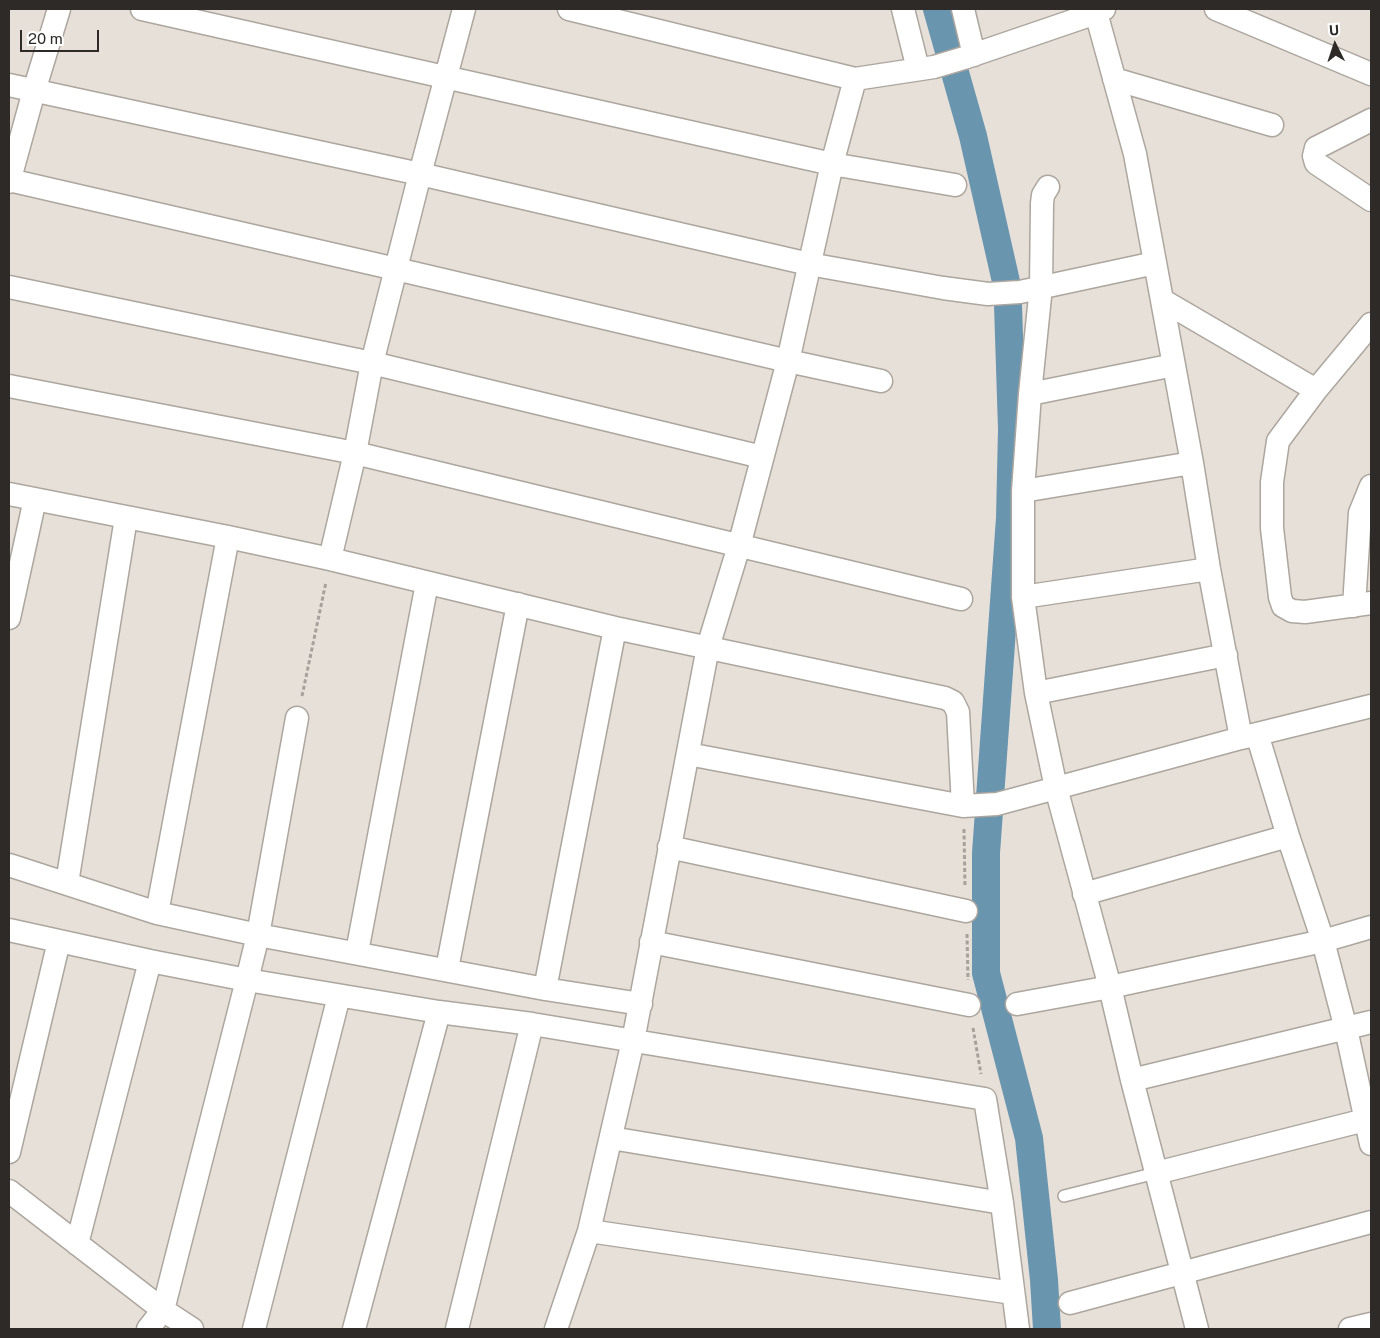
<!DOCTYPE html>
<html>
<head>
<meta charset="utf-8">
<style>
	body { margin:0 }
	#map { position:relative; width:1380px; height:1338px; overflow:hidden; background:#e7e0d9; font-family:"Public Sans",sans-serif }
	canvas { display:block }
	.frame { position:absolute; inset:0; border:10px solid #2d2a27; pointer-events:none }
	.north { position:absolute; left:1310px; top:20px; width:50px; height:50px; -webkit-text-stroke:4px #fff; paint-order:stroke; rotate:356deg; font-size:14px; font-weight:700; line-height:20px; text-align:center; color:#2d2a27 }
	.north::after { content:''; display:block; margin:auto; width:18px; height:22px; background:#2d2a27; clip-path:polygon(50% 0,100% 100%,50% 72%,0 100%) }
	.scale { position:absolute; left:20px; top:30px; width:79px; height:22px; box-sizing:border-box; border:2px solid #2d2a27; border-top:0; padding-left:6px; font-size:15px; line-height:18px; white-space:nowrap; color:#2d2a27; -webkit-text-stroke:4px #fff; paint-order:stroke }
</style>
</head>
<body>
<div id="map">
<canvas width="1380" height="1338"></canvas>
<div class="frame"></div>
<div class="north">U</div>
<div class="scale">20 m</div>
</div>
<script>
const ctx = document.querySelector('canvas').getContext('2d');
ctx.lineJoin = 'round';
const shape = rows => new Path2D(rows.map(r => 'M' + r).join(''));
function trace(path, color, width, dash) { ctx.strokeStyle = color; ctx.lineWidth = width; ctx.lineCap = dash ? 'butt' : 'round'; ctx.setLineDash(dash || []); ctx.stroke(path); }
const canal = shape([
	[937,9,973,136,1007,286],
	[1008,305,1012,429,1010,518,986,853,986,973,1029,1138,1044,1280,1047,1329]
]);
const path = shape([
	[302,696,326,582],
	[964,829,965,887],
	[967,934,968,980],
	[973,1028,981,1074]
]);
const lane = shape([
	[1064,1196,1156,1173]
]);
const street = shape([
	[142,9,832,164,955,185],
	[569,9,855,79,934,67,964,58,1096,13,1104,9],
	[903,9,918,69],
	[963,9,974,55],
	[1095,9,1135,154,1192,463,1209,569,1241,738],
	[1216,9,1371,74],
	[1114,79,1272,125],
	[9,85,420,174,809,264,943,288,988,294,1020,292,1155,263],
	[1371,120,1316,148,1314,156,1316,163,1371,200],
	[9,180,396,269,788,361,881,381],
	[9,182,34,91,59,9],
	[1048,187,1043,195,1042,203,1041,287,1030,394,1023,491,1023,597,1036,693,1056,788,1110,987,1132,1080,1197,1329],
	[9,287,372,363,762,457],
	[1162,300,1316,390],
	[1371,324,1316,390,1278,441,1272,482,1272,528,1280,597,1283,606,1292,611,1305,612,1371,603],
	[9,386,355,453,961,599],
	[1030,394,1174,365],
	[1023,491,1192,463],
	[9,494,228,537,330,559,615,628,945,698,953,702,958,712,963,806],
	[330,559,355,453,372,363,420,174,464,9],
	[1023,597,1209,569],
	[1354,606,1360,513,1371,486],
	[9,618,35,499],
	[1036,693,1226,655],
	[1257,734,1288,836,1323,941,1346,1029,1371,1144],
	[688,754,963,806,997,804,1241,738,1371,706],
	[669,847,966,911],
	[9,865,157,913,258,935,545,989,641,1004],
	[67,883,126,518],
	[1084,894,1288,836],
	[157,913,228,537],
	[9,930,150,961,247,980,439,1012,532,1024,985,1099,1002,1203,1018,1329],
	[651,942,969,1005],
	[357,952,427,583],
	[447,969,518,604],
	[545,989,615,628],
	[1017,1004,1110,987,1323,941,1371,927],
	[1132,1080,1371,1022],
	[611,1138,1002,1203],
	[9,1152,59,941],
	[1156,1173,1365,1120],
	[9,1191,163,1310,192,1329],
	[589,1231,1013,1293],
	[77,1244,150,961],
	[1070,1303,1371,1222],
	[148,1329,163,1310,247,980,258,935,297,718],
	[254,1329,339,996],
	[354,1329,439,1012],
	[457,1329,532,1024],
	[556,1329,589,1231,633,1041,708,647,739,546,788,361,832,164,855,79],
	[1350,1329,1371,1324]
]);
trace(canal, '#6a95af', 28);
trace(lane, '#aca69f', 14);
trace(street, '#aca69f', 25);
trace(path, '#a6a19b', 3, [4, 2.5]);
trace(lane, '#fff', 11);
trace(street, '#fff', 22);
</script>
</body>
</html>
